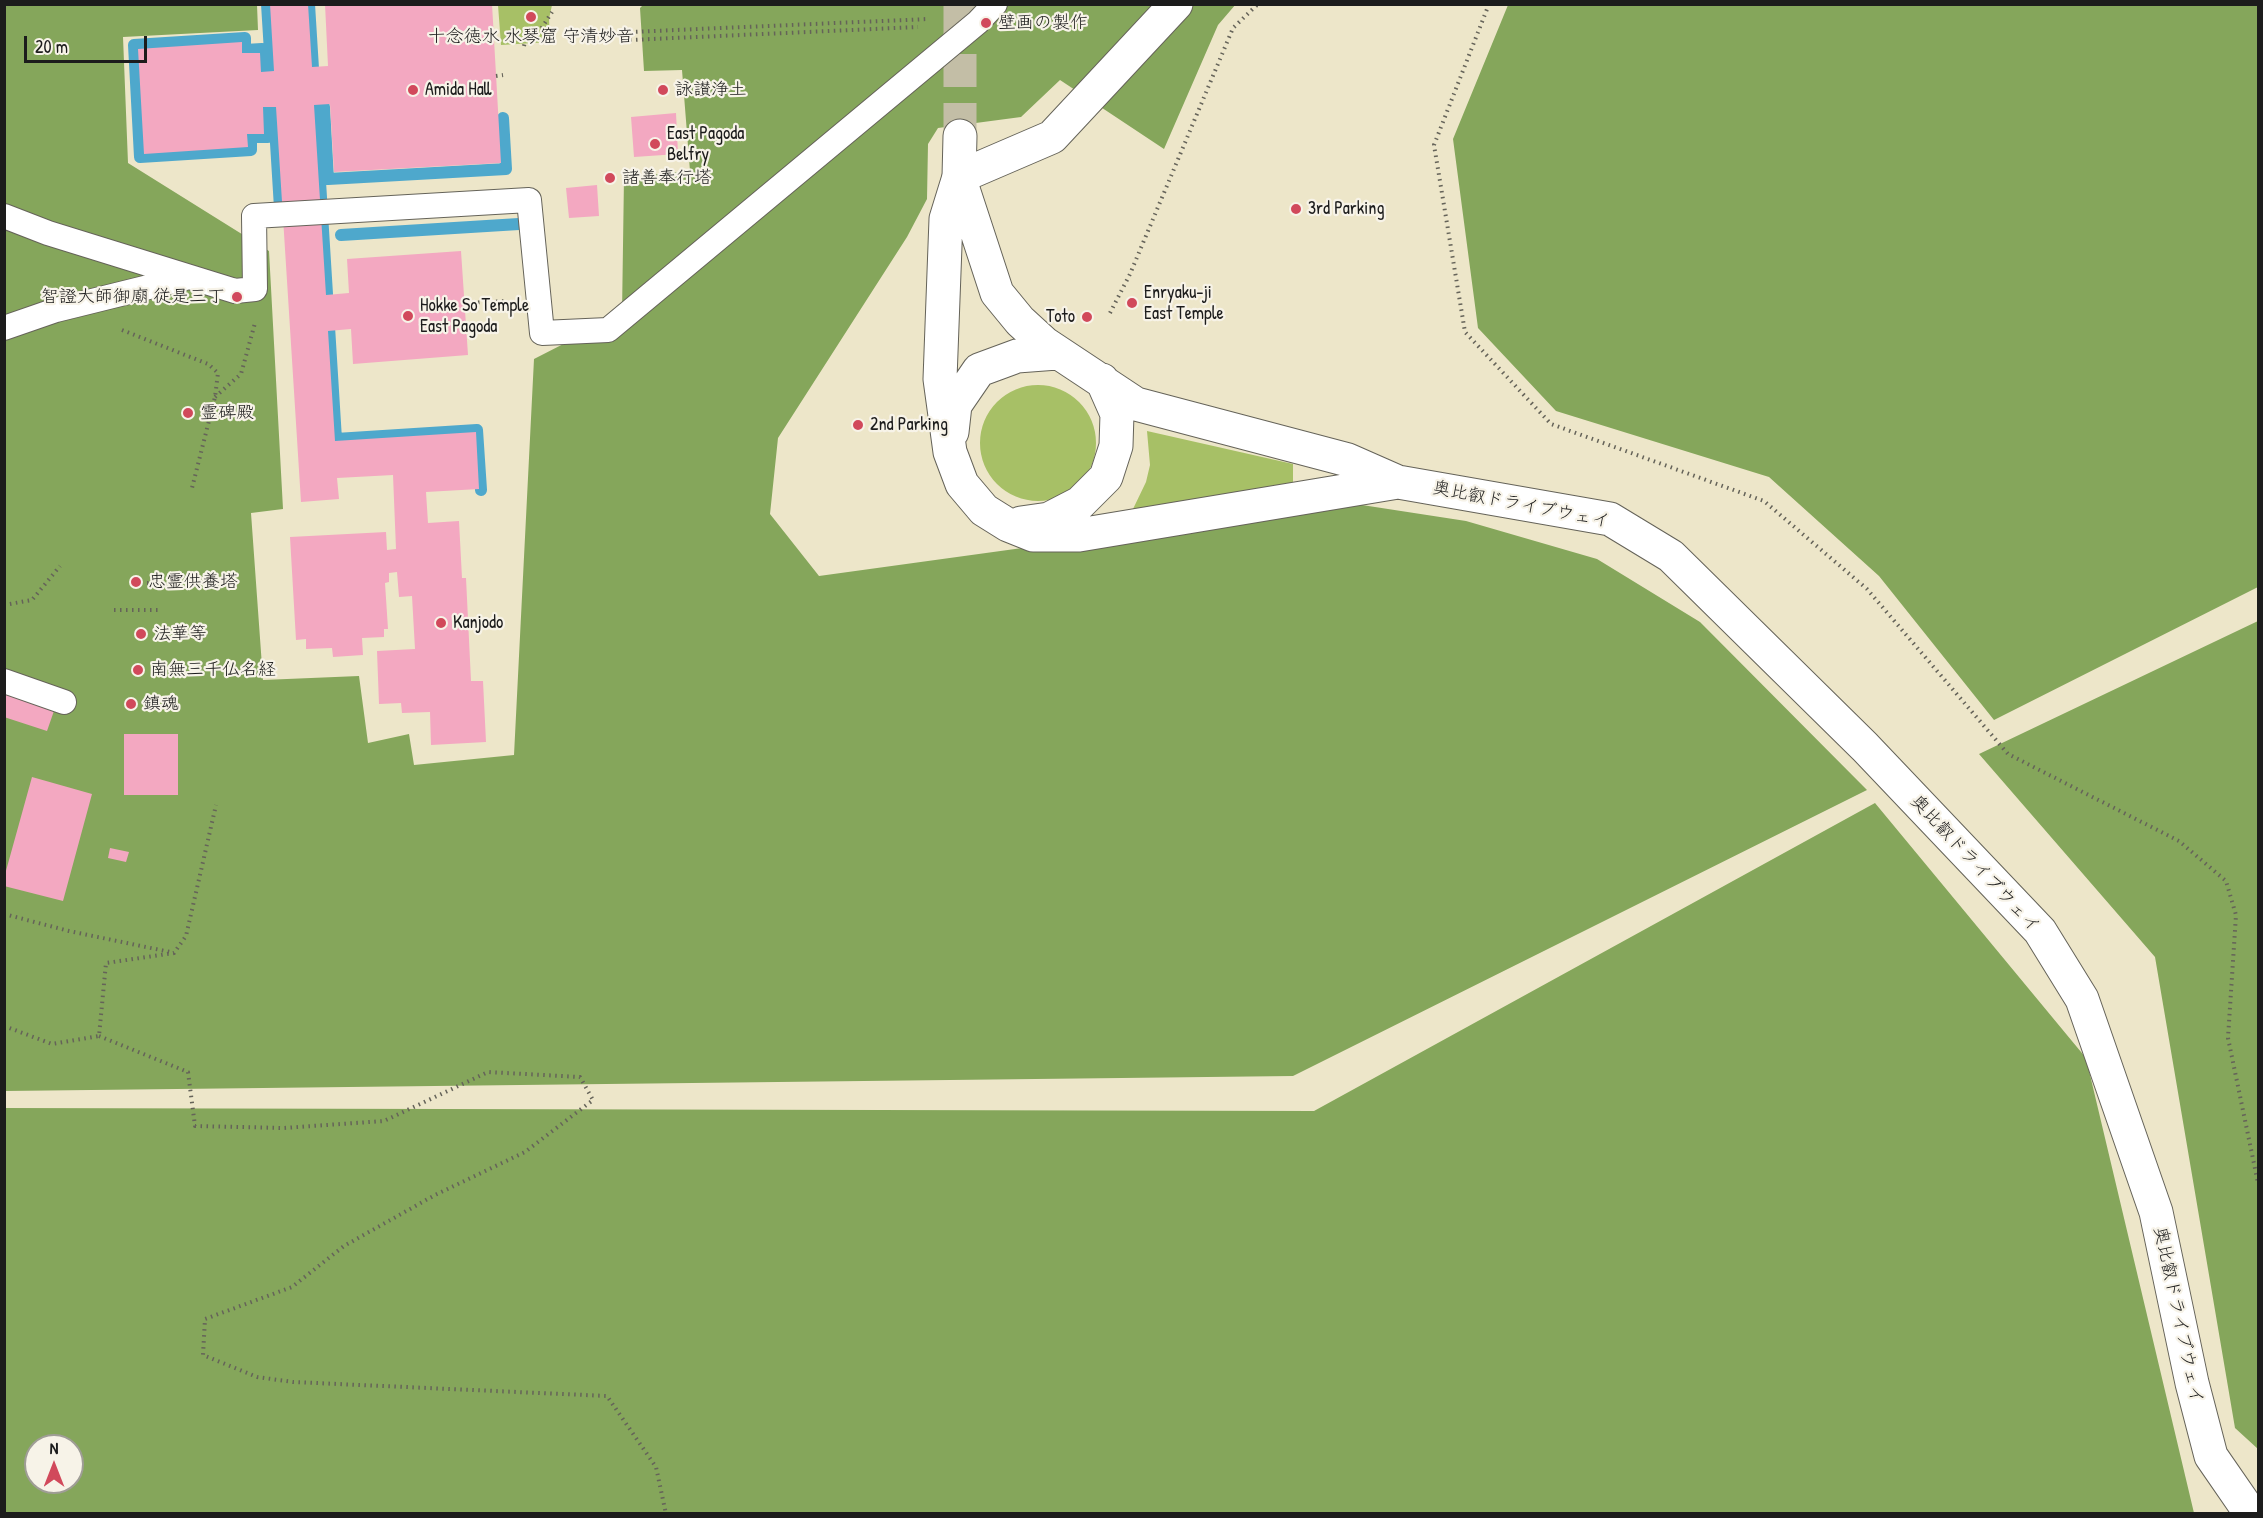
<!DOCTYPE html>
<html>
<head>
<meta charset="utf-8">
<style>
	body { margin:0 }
	#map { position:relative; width:2263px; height:1518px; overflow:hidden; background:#ede6c9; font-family:"Patrick Hand",sans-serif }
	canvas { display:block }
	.frame { position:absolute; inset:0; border:6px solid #1c1c1c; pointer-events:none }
	.north { position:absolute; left:24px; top:1434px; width:60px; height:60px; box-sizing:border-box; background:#f7f3e8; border:2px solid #9f9d96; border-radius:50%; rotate:0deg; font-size:16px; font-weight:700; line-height:24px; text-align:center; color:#1c1c1c }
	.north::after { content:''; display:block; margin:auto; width:21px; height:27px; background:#d1495b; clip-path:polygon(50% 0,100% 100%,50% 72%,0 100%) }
	.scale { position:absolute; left:24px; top:36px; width:123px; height:27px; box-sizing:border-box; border:3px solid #1c1c1c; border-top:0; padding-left:8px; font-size:18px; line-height:21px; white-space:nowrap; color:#1c1c1c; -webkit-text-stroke:4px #f7f3e8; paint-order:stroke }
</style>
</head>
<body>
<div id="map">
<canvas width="2263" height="1518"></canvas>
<div class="frame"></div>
<div class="north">N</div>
<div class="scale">20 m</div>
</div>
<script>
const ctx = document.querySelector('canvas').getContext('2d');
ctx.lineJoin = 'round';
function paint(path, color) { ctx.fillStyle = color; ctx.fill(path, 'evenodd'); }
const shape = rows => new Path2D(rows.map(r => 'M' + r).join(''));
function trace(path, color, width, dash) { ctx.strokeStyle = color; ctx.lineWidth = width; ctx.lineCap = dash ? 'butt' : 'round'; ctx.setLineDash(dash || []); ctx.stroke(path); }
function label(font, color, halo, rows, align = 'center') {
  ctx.font = font + ' "Patrick Hand","Klee One",sans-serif'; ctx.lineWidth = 4.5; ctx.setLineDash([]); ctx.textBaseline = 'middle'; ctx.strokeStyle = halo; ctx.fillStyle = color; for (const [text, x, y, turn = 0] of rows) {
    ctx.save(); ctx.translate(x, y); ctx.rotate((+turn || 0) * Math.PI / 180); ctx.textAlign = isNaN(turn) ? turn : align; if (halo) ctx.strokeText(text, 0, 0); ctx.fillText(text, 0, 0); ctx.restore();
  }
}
const green = shape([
	[498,5,552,5,549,19,550,42,501,45],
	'980 443a58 58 0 1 1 116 0a58 58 0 1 1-116 0Z',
	[1147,431,1293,464,1293,492,1133,509,1146,482,1150,465]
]);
const forest = shape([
	[1236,4,1218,25,1164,149,1060,80,1021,117,938,128,928,144,927,199,907,237,778,438,770,514,819,576,1349,503,1466,521,1597,559,1700,622,1867,790,1293,1076,5,1091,4,5,257,5,258,30,123,37,128,163,269,251,283,509,251,513,263,680,359,676,368,743,409,734,414,765,514,755,534,359,622,314,624,177,690,171,682,70,644,71,640,8,643,5],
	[1508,5,2258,5,2258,587,1994,720,1879,576,1769,477,1556,411,1478,328,1453,139],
	[2258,621,2258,1449,2235,1428,2155,957,1979,754],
	[1875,803,2086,1058,2194,1513,5,1514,5,1108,1314,1111],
	[36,1446,72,1446,72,1482,36,1482]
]);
const stream = shape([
	[267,4,271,68,264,69,262,49,245,50,245,38,134,45,140,157,251,150,251,137,268,137,266,111,274,111,280,208],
	[309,4,336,439,477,430,481,490],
	[324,107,328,179,506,169,503,118],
	[341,235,519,224]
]);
const building = shape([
	[270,4,308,4,312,67,328,66,325,4,492,4,501,163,334,172,330,104,314,105,326,295,349,293,347,259,461,251,468,355,353,364,351,329,328,331,335,441,476,432,479,489,426,492,428,523,459,521,462,578,466,578,471,681,483,681,486,742,431,745,430,712,402,713,401,703,379,704,377,651,415,649,412,596,399,597,397,572,389,573,389,582,385,583,388,629,384,629,384,637,362,638,363,655,333,657,332,648,306,649,306,639,296,640,290,537,386,532,387,550,396,549,393,475,337,478,339,499,301,502,276,107,263,107,264,134,247,134,248,147,144,154,138,49,242,42,242,53,260,53,261,72,274,71],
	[676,113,678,154,634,157,631,117],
	[597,185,599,216,569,218,566,188],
	[4,690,55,708,47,731,4,717],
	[124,734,178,734,178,795,124,795],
	[32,777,92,794,63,901,4,886,4,878],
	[110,848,129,852,126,862,108,858]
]);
const tertiaryTunnel = shape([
	[960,136,960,4]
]);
const path = shape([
	[1489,4,1434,145,1465,332,1551,424,1764,501,1867,589,2008,754,2179,841,2226,881,2236,915,2228,1038,2258,1183],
	[630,32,928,19],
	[630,40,918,27],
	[524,46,527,33,539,32,552,12],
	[496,76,503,75],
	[677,134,680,134],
	[466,303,507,301],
	[1110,313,1130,274,1233,28,1258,4],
	[122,330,208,364,218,373,215,397,191,492],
	[215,397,241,374,255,323],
	[147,583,157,583],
	[4,605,32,600,60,566],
	[114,610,162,610],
	[4,914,69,931,170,952],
	[4,1026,52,1044,99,1036,106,963,174,953,186,936,216,805],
	[99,1036,188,1072,195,1126,284,1128,384,1121,488,1072,580,1077,593,1100,525,1152,435,1195,344,1246,292,1287,205,1319,203,1355,257,1377,293,1382,607,1396,656,1467,666,1514]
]);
const service = shape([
	[4,216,48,233,235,291,255,289,254,216,529,200,542,333,608,330,978,22,995,4],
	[4,328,56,310,189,277],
	[4,681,64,702]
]);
const minor = shape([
	[959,177,1052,137,1176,4]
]);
const tertiary = shape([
	[960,136,959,177,946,219,940,379,950,452,962,484,984,510,1008,525,1033,535,1079,535,1398,482],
	[959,177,997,293,1020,321,1044,343,1136,404,1348,460,1398,482,1610,519,1671,556,1865,747,2040,931,2082,999,2156,1212,2192,1383,2211,1456,2251,1514],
	[952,432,955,405,979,370,1017,356,1057,353],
	[1021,523,1049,519,1080,503,1106,477,1116,446,1117,414,1102,380]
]);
const markers = [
	[531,17,6,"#d1495b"],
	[986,23,6,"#d1495b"],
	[413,90,6,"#d1495b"],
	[663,90,6,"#d1495b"],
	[655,144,6,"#d1495b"],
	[610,178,6,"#d1495b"],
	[1296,209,6,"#d1495b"],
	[237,297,6,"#d1495b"],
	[1132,303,6,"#d1495b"],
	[408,316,6,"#d1495b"],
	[1087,317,6,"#d1495b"],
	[188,413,6,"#d1495b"],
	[858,425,6,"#d1495b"],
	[136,582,6,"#d1495b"],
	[441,623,6,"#d1495b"],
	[141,634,6,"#d1495b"],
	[138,670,6,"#d1495b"],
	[131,704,6,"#d1495b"]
];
const poiNames = [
	["壁画の製作",998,23],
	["十念徳水 水琴窟 守清妙音",531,37,"center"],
	["Amida Hall",425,90],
	["詠讃浄土",675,90],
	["East Pagoda",667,134],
	["Belfry",667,155],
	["諸善奉行塔",622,178],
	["3rd Parking",1308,209],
	["Enryaku-ji",1144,293],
	["East Temple",1144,314],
	["智證大師御廟 従是三丁",225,297,"right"],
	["Hokke So Temple",420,306],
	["East Pagoda",420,327],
	["Toto",1075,317,"right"],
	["霊碑殿",200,413],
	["2nd Parking",870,425],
	["忠霊供養塔",148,582],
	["Kanjodo",453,623],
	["法華等",153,634],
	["南無三千仏名経",150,670],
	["鎮魂",143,704]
];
const streetNames = [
	["奥比叡ドライブウェイ",1521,505,11],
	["奥比叡ドライブウェイ",1975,864,47],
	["奥比叡ドライブウェイ",2178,1315,78]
];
paint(green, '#a7c066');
paint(forest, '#85a65b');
trace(stream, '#4ea8cc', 12);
paint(building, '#f3a8c1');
trace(tertiaryTunnel, '#c3bea6', 33, [33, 16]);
trace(service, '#656359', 26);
trace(minor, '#656359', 35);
trace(tertiary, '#656359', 35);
trace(path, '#656359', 4, [1.5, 4.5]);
trace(service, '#fff', 24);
trace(minor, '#fff', 33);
trace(tertiary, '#fff', 33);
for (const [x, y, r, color] of markers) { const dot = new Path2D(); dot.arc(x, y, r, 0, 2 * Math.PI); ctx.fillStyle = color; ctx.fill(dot); trace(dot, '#f7f3e8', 2); }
label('18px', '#1c1c1c', '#f7f3e8', poiNames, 'left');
label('18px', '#1c1c1c', '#f7f3e8', streetNames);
</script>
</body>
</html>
